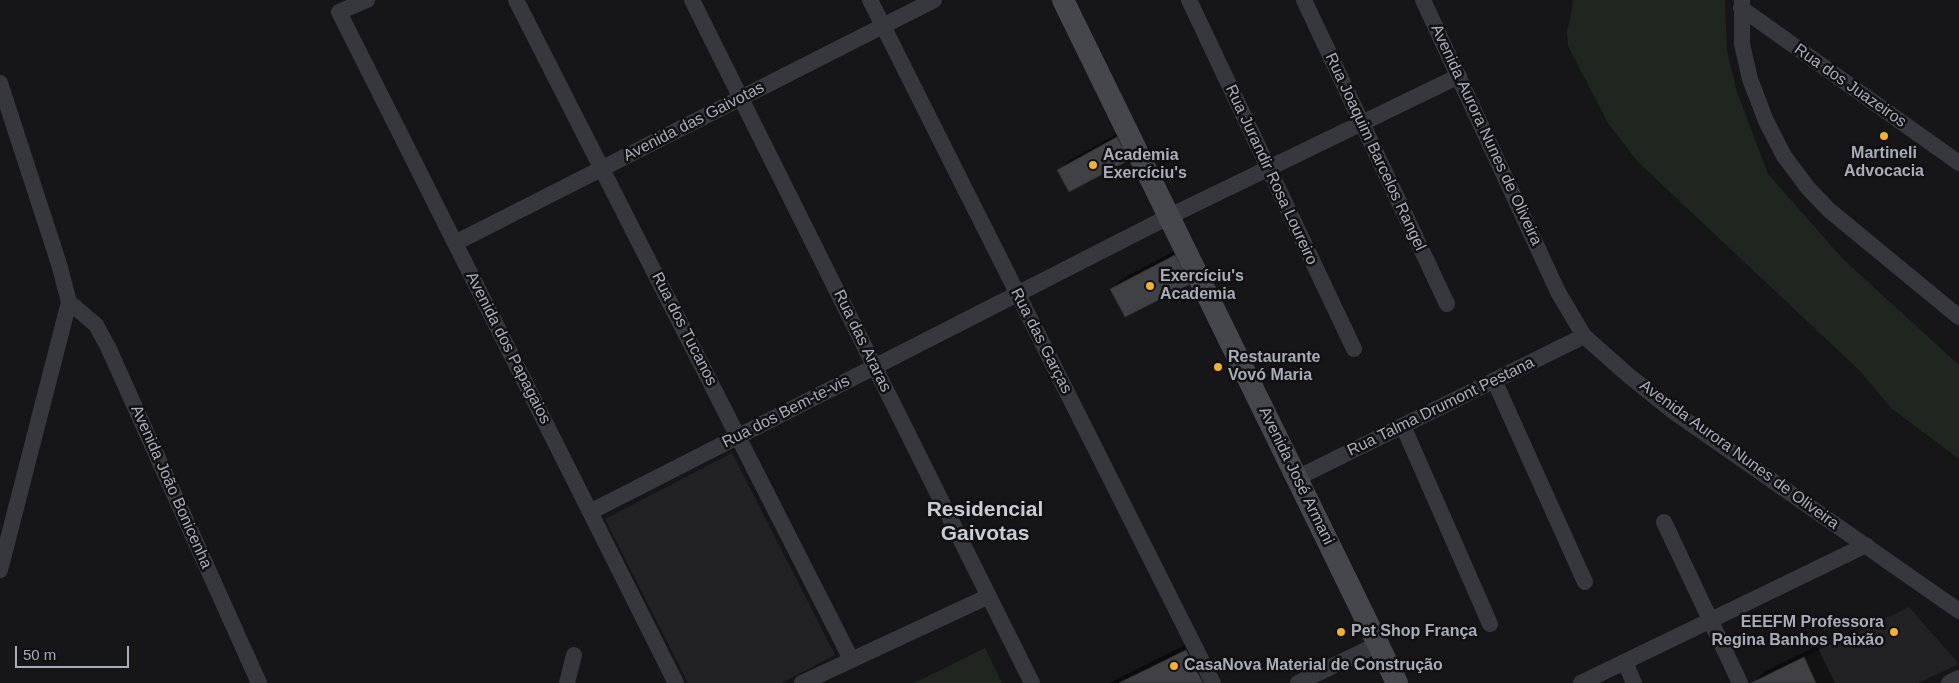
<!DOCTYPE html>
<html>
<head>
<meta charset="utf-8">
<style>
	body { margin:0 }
	#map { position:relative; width:1959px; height:683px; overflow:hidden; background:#161618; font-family:Helvetica,sans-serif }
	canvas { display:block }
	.scale { position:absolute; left:15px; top:646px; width:114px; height:22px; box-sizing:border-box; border:2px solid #a8adb8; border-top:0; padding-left:6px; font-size:15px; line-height:18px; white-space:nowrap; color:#a8adb8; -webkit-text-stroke:4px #111113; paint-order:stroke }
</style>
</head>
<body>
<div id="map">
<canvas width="1959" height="683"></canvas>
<div class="scale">50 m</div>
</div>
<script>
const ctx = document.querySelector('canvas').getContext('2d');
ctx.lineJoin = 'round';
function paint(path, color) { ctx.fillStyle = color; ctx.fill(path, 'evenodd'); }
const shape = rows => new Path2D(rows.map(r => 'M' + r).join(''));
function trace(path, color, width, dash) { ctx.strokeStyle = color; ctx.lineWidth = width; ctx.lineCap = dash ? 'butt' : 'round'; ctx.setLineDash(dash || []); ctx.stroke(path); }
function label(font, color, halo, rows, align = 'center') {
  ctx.font = font + ' Helvetica,sans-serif'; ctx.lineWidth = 5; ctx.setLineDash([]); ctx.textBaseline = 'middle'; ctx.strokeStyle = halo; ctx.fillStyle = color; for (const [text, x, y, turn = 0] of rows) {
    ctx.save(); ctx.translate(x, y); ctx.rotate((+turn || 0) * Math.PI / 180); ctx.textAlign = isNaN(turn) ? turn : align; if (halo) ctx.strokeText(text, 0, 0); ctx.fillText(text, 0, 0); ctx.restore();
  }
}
const built = shape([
	[732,453,835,655,781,683,688,683,605,519],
	[1909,607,1959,664,1918,683,1816,683,1804,657]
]);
const green = shape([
	[1573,0,1725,0,1727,51,1737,92,1768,174,1843,259,1959,365,1959,459,1892,409,1859,370,1638,162,1608,123,1568,46,1567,31,1572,11],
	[985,648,1002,683,914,683]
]);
const shadow = shape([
	[1126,129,1137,149,1059,170,1068,161],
	[1184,246,1198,273,1112,289,1121,279],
	[1199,638,1222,683,1109,683],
	[1817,646,1835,683,1753,683,1765,671]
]);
const building = shape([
	[1117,137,1129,160,1069,192,1057,170,1117,137],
	[1175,255,1190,284,1125,317,1110,289,1175,255],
	[1186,650,1203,683,1119,683,1186,650],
	[1804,657,1816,683,1751,683,1804,657]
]);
const street = shape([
	[367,0,339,12,676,683],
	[516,0,851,659],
	[692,0,1032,683],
	[870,0,1213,683],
	[1189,0,1354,349],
	[1304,0,1447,304],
	[1423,0,1558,292,1584,336,1628,375,1674,412,1959,611],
	[1742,0,1742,44,1750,79,1766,121,1784,156,1808,188,1829,210,1959,317],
	[1741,8,1959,163],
	[0,83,59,264,69,302,0,570],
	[455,243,934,0],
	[69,302,96,325,108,347,259,683],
	[1494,380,1585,582],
	[1403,426,1490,624],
	[1297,478,1584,336],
	[590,512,1170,216,1459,76],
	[1664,522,1740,683],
	[1625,662,1634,683],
	[567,683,574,655],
	[802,683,989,596],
	[1298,683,1378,644],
	[1581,683,1866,545],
	[1949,683,1959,678]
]);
const secondary = shape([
	[1063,0,1397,683]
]);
const markers = [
	[1884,136,5,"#f2b134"],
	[1093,165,5,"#f2b134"],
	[1150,286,5,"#f2b134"],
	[1218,367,5,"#f2b134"],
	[1341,632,5,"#f2b134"],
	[1894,632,5,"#f2b134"],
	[1174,666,5,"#f2b134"]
];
const streetNames = [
	["Rua dos Juazeiros",1850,86,35],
	["Avenida das Gaivotas",694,122,-27],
	["Avenida Aurora Nunes de Oliveira",1486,135,65],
	["Rua Joaquim Barcelos Rangel",1375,152,65],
	["Rua Jurandir Rosa Loureiro",1271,175,65],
	["Rua dos Tucanos",684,329,63],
	["Rua das Araras",862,341,64],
	["Rua das Garças",1041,341,63],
	["Avenida dos Papagaios",508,348,63],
	["Rua Talma Drumont Pestana",1441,407,-26],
	["Rua dos Bem-te-vis",786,412,-27],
	["Avenida Aurora Nunes de Oliveira",1739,455,36],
	["Avenida José Armani",1296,476,64],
	["Avenida João Bonicenha",171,487,66]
];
const poiNames = [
	["Martineli",1884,154,"center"],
	["Advocacia",1884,172,"center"],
	["Academia",1103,156],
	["Exercíciu's",1103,174],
	["Exercíciu's",1160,277],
	["Academia",1160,295],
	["Restaurante",1228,358],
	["Vovó Maria",1228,376],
	["EEEFM Professora",1884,623,"right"],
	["Regina Banhos Paixão",1884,641,"right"],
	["Pet Shop França",1351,632],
	["CasaNova Material de Construção",1184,666]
];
const districtNames = [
	["Residencial",985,510],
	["Gaivotas",985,534]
];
paint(built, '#222225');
paint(green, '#1e261f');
paint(shadow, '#0007');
paint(building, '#404145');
trace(building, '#303034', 1);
trace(street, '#37383d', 16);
trace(secondary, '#45474d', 22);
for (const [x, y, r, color] of markers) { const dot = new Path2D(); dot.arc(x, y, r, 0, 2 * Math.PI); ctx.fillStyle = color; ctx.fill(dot); trace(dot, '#111113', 2); }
label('16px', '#a8adb8', '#111113', streetNames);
label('bold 16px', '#a8adb8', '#111113', poiNames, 'left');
label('bold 21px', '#c9ccd4', '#111113', districtNames);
</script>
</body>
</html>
